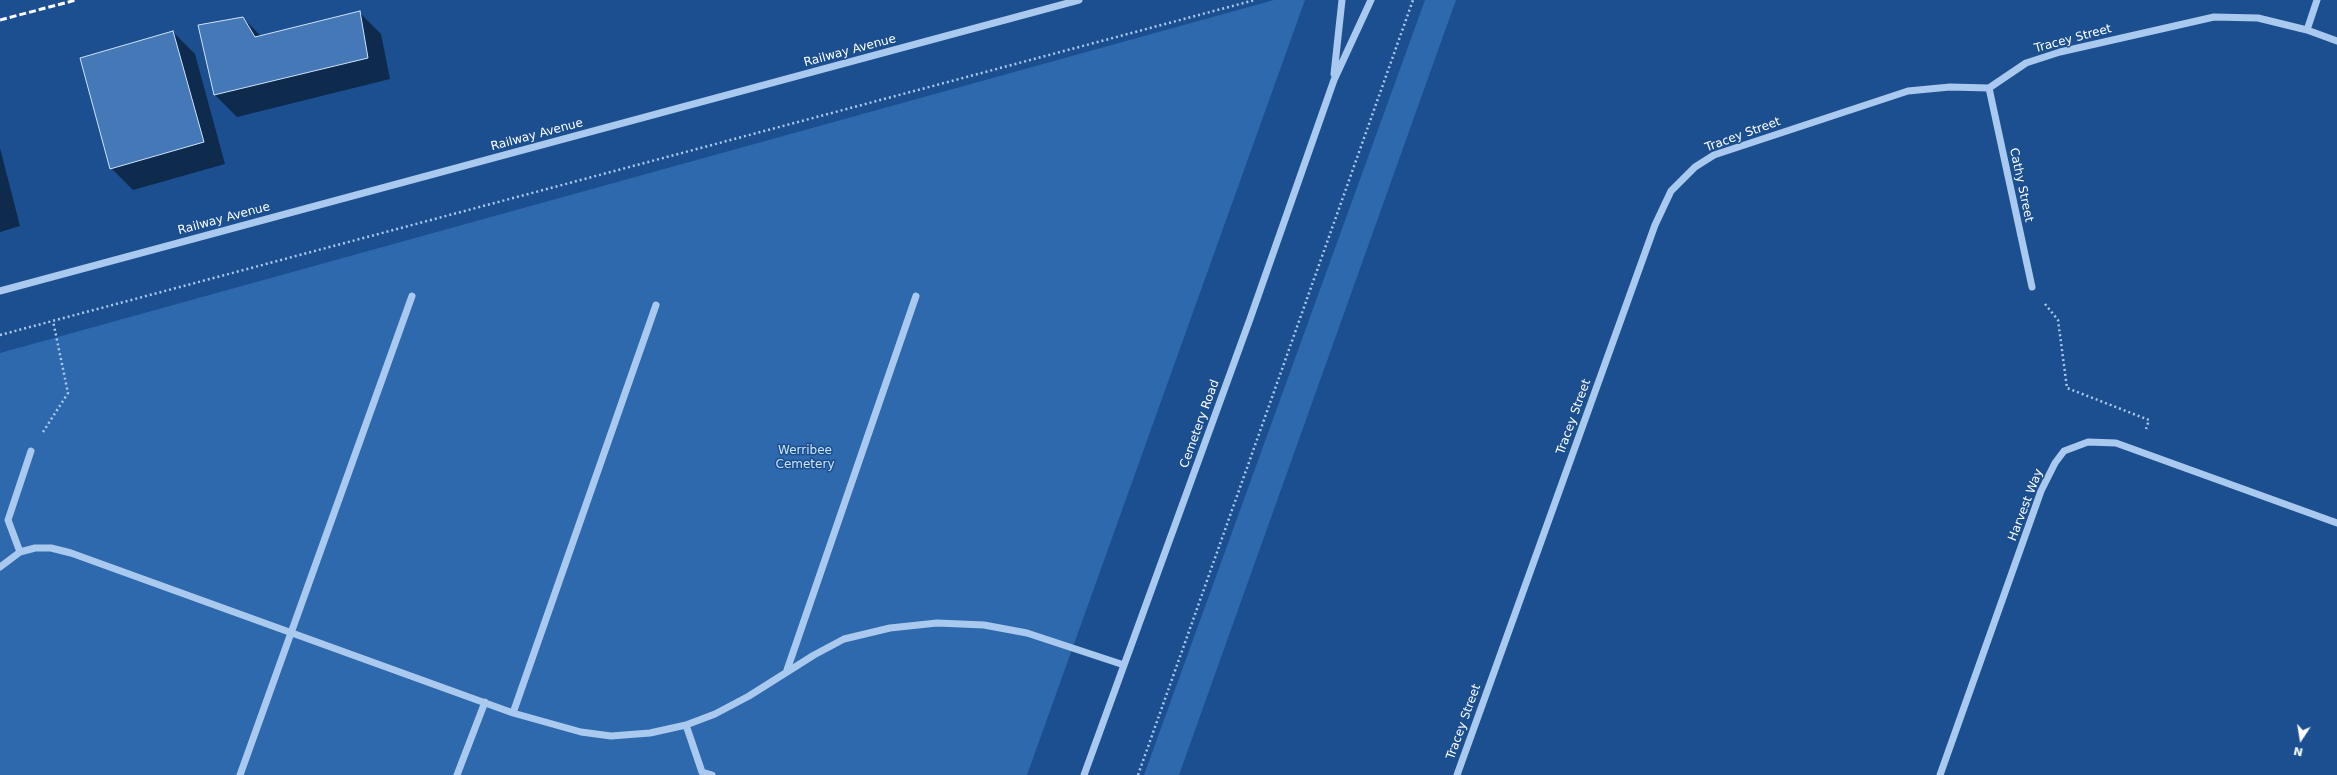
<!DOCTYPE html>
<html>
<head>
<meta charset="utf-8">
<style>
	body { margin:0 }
	#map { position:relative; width:2337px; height:775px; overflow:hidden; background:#1b4f8f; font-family:"DejaVu Sans",sans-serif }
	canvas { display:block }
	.north { position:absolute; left:2281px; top:719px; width:40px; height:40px; -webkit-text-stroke:3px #1b4f8f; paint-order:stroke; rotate:192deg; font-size:11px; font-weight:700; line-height:16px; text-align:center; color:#fff }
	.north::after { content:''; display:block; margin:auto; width:14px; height:18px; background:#fff; clip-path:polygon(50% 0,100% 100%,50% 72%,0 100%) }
</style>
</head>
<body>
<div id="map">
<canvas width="2337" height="775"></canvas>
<div class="north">N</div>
</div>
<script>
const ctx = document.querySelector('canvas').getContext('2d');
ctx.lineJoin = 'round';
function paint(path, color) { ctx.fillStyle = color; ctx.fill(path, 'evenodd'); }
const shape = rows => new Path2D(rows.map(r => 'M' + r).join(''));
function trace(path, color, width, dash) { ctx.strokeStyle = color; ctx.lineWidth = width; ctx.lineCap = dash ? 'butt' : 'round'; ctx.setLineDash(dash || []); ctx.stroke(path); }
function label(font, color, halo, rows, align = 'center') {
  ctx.font = font + ' "DejaVu Sans",sans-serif'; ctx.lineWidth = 3; ctx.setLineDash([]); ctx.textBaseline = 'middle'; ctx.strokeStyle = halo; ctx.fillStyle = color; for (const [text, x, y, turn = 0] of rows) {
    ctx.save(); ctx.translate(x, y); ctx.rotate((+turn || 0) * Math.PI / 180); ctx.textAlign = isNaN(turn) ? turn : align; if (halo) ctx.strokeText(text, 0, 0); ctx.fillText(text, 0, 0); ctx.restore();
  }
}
const green = shape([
	[1274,0,1305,0,1027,775,0,775,0,353],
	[1425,0,1456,0,1179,775,1144,775]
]);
const shadow = shape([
	[359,12,381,34,390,79,237,117,215,95,200,26,243,18,262,37],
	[173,32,195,54,225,164,133,190,111,168],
	[0,148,20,226,0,232]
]);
const building = shape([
	[360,11,368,58,214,95,198,25,243,17,255,37,360,11],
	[173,31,204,142,110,169,80,58,173,31]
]);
const path = shape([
	[2045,304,2058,320,2067,388,2149,420,2146,429],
	[0,335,1255,0],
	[43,432,68,393,53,321],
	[1138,775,1413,0]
]);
const minor = shape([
	[2307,30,2317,0],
	[1334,74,1342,0],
	[1989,88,2032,287],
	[0,291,1079,0],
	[20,552,8,520,31,451],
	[0,567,20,552,35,548,51,548,71,553,513,713,581,732,611,736,650,733,686,725,715,714,749,696,814,655,844,639,890,628,937,623,984,625,1027,633,1124,665],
	[787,670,916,296],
	[513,713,656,305],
	[686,725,702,772,712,775],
	[240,775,412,296],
	[457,775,485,702],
	[1084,775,1250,319,1334,80,1371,0],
	[1457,775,1655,225,1671,191,1695,167,1714,155,1908,91,1950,87,1989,88,2026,63,2060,52,2214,17,2258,18,2307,30,2337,41],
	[1940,775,2041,491,2055,463,2064,451,2088,442,2116,443,2337,523]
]);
const rail = shape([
	[0,20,76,0]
]);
const streetNames = [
	["Tracey Street",2073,39,-15],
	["Railway Avenue",850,51,-15],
	["Railway Avenue",537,135,-15],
	["Tracey Street",1743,135,-20],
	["Cathy Street",2021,185,78],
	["Railway Avenue",224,219,-15],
	["Tracey Street",1574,417,-70],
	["Cemetery Road",1200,424,-70],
	["Harvest Way",2026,505,-69],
	["Tracey Street",1464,722,-70]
];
const parkNames = [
	["Werribee",805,451],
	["Cemetery",805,465]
];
paint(green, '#2e69ad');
paint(shadow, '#0007');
paint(building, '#4478b7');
trace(building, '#cfe3fa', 1);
trace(path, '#a9c9ee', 2.5, [2, 3]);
trace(minor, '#a9c9ee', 7);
trace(rail, '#fff', 3, [7, 3]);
label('12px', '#fff', '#1b4f8f', streetNames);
label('12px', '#cfe3fa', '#1b4f8f', parkNames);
</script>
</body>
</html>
